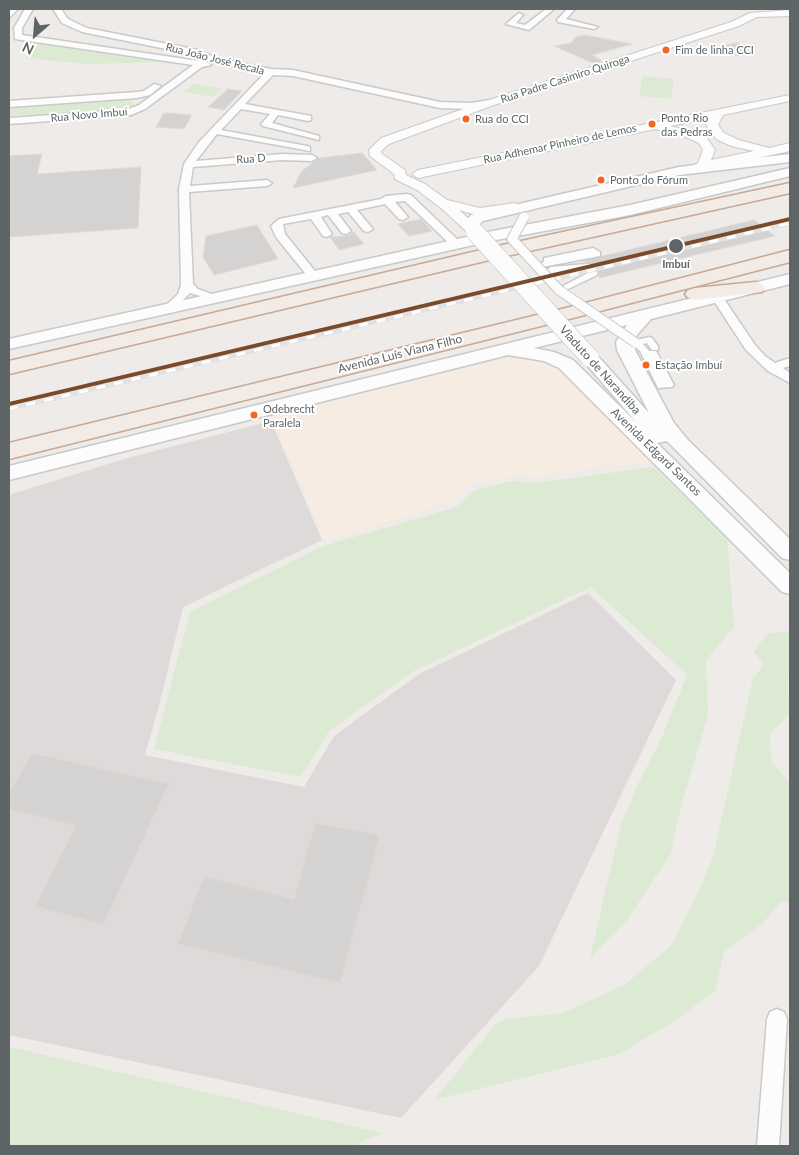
<!DOCTYPE html>
<html>
<head>
<meta charset="utf-8">
<style>
	body { margin:0 }
	#map { position:relative; width:799px; height:1155px; overflow:hidden; background:#eeebe9; font-family:Lato,sans-serif }
	canvas { display:block }
	.frame { position:absolute; inset:0; border:10px solid #5d6567; pointer-events:none }
	.north { position:absolute; left:10px; top:10px; width:50px; height:50px; -webkit-text-stroke:4px #fff; paint-order:stroke; rotate:207deg; font-size:14px; font-weight:700; line-height:20px; text-align:center; color:#5d6567 }
	.north::after { content:''; display:block; margin:auto; width:18px; height:22px; background:#5d6567; clip-path:polygon(50% 0,100% 100%,50% 72%,0 100%) }
</style>
</head>
<body>
<div id="map">
<canvas width="799" height="1155"></canvas>
<div class="frame"></div>
<div class="north">N</div>
</div>
<script>
const ctx = document.querySelector('canvas').getContext('2d');
ctx.lineJoin = 'round';
function paint(path, color) { ctx.fillStyle = color; ctx.fill(path, 'evenodd'); }
const shape = rows => new Path2D(rows.map(r => 'M' + r).join(''));
function trace(path, color, width, dash) { ctx.strokeStyle = color; ctx.lineWidth = width; ctx.lineCap = dash ? 'butt' : 'round'; ctx.setLineDash(dash || []); ctx.stroke(path); }
function label(font, color, halo, rows, align = 'center') {
  ctx.font = font + ' Lato,sans-serif'; ctx.lineWidth = 4; ctx.setLineDash([]); ctx.textBaseline = 'middle'; ctx.strokeStyle = halo; ctx.fillStyle = color; for (const [text, x, y, turn = 0] of rows) {
    ctx.save(); ctx.translate(x, y); ctx.rotate((+turn || 0) * Math.PI / 180); ctx.textAlign = isNaN(turn) ? turn : align; if (halo) ctx.strokeText(text, 0, 0); ctx.fillText(text, 0, 0); ctx.restore();
  }
}
const commercial = shape([
	[515,358,531,359,562,371,583,386,658,462,599,467,537,477,515,475,468,485,454,501,325,541,272,417,494,361]
]);
const industrial = shape([
	[271,421,322,540,183,607,161,698,145,755,304,787,334,736,419,674,588,593,676,680,539,966,401,1118,9,1035,9,495,124,459]
]);
const green = shape([
	[29,42,58,47,173,62,86,64,26,58],
	[643,76,674,79,671,99,639,96],
	[192,84,222,88,213,97,183,92],
	[125,99,132,100,134,105,127,110,118,111,9,116,10,106],
	[653,467,727,538,734,627,706,660,708,715,682,803,670,855,627,920,590,958,621,824,639,782,662,737,687,675,591,587,414,671,329,731,301,777,154,749,190,612,323,546,457,507,475,490,511,481,536,483],
	[783,631,790,632,788,688,790,713,770,734,771,761,790,783,790,904,782,901,762,924,724,952,715,991,679,1018,619,1054,434,1100,496,1024,507,1019,563,1013,624,985,671,946,694,901,713,857,753,678,764,665,754,652,766,635],
	[9,1047,382,1133,352,1146,9,1146]
]);
const building = shape([
	[584,35,632,44,592,55,602,61,595,64,554,46,571,43,576,37,584,35],
	[738,43,753,53,736,56,721,46,738,43],
	[228,89,242,91,224,110,208,107,228,89],
	[167,113,192,115,184,129,156,127,163,114,167,113],
	[362,153,377,170,293,188,302,171,319,158,362,153],
	[42,154,37,174,141,167,138,228,9,237,9,156,42,154],
	[421,219,432,231,409,236,398,224,421,219],
	[754,220,775,236,599,278,600,273,595,268,591,269,591,263,582,261,754,220],
	[257,225,278,259,214,275,203,257,206,236,257,225],
	[354,232,364,244,339,250,330,237,347,236,354,232],
	[32,753,169,784,103,925,35,906,76,826,9,809,9,793,32,753],
	[315,823,380,835,340,983,178,944,204,876,294,899,315,823]
]);
const pedestrian = shape([
	[593,248,600,252,600,256,537,268,533,266,544,262,544,258,593,248],
	[587,264,590,264,590,268,551,273,547,270,551,267,587,264],
	[594,270,598,273,597,275,562,292,559,293,555,290,594,270],
	[649,337,652,338,658,346,658,350,652,350,647,343,643,344,649,351,656,351,674,385,672,387,658,388,640,351,631,343,633,341,649,337]
]);
const minor = shape([
	[10,9,18,9,9,18,9,11,10,9],
	[25,9,33,9,22,28,22,35,199,61,203,59,211,65,202,67,145,109,131,115,9,124,9,118,126,110,139,105,193,65,15,39,14,28,25,9],
	[53,9,61,9,68,19,87,28,198,50,216,58,271,69,293,70,440,102,471,103,490,100,495,103,471,109,440,108,293,76,273,75,245,104,311,116,311,120,308,121,278,115,272,123,319,136,319,140,263,126,261,124,270,114,241,109,221,130,307,146,310,147,310,151,217,134,196,161,282,154,312,155,317,158,312,161,282,160,193,167,190,186,267,180,272,183,267,186,189,192,193,284,198,289,222,298,216,301,190,293,173,310,169,311,163,308,178,294,181,285,179,189,184,164,199,142,265,73,210,62,196,55,82,32,62,23,53,9],
	[546,9,554,9,529,30,506,24,519,13,523,15,516,23,525,25,546,9],
	[567,9,575,9,566,19,598,27,594,29,558,22,557,20,567,9],
	[154,84,161,86,150,95,137,98,9,107,9,101,137,92,144,91,154,84],
	[407,194,411,195,460,242,460,246,452,246,405,201,395,202,408,217,403,220,399,219,385,204,357,210,373,229,368,232,364,231,348,212,338,214,351,231,346,234,342,233,328,215,321,217,332,234,327,237,323,236,311,219,283,224,285,234,319,276,313,279,309,278,276,237,271,226,279,219,381,199,386,196,407,194],
	[718,295,722,296,755,345,765,356,775,363,790,358,790,366,783,368,790,373,790,383,768,371,746,350,712,298,718,295],
	[777,1009,784,1012,787,1019,779,1146,757,1146,767,1019,770,1012,777,1009]
]);
const tertiary = shape([
	[790,10,790,16,757,17,739,26,494,105,389,144,381,151,382,154,405,170,406,175,425,184,447,200,480,208,515,203,521,207,515,211,480,216,459,210,477,226,479,229,477,232,467,232,441,208,417,190,395,179,394,174,370,156,369,150,381,138,486,101,731,22,750,13,790,10],
	[790,95,790,101,723,115,718,125,724,133,739,140,769,148,790,143,790,151,703,170,696,171,690,167,698,163,703,150,699,143,683,136,655,129,418,178,412,174,418,170,790,95],
	[710,118,706,125,716,139,731,146,754,151,711,160,715,150,707,138,691,131,670,126,710,118]
]);
const secondary = shape([
	[790,154,790,162,679,175,534,209,483,221,480,224,482,233,630,205,790,168,790,176,630,215,496,240,9,349,9,339,471,236,464,224,471,215,679,167,790,154],
	[790,274,790,284,651,319,637,335,634,342,635,350,674,423,688,440,790,539,790,560,782,558,667,441,657,443,790,573,790,594,782,592,559,368,544,361,508,355,9,480,9,466,790,274],
	[627,325,616,342,617,350,649,413,596,354,590,352,584,354,581,358,636,422,573,360,554,352,534,348,627,325]
]);
const trunk = shape([
	[790,183,790,193,498,258,9,374,9,361,498,246,790,183],
	[790,250,790,262,573,318,9,459,9,443,562,309,790,250],
	[755,282,762,284,765,288,762,292,695,300,688,298,685,294,688,290,695,288,755,282]
]);
const rail = shape([
	[9,409,790,223]
]);
const pedestrianBridge = shape([
	[524,217,512,239,559,290,636,343]
]);
const secondaryBridge = shape([
	[475,232,590,358]
]);
const metro1 = shape([
	[790,217,790,221,9,406,9,402,790,217]
]);
const markers = [
	[666,50,4.5,"#f26522"],
	[466,119,4.5,"#f26522"],
	[652,124,4.5,"#f26522"],
	[601,180,4.5,"#f26522"],
	[676,246,8,"#5d6567"],
	[646,365,4.5,"#f26522"],
	[254,415,4.5,"#f26522"]
];
const busNames = [
	["Fim de linha CCI",675,50],
	["Ponto Rio",661,118],
	["das Pedras",661,132],
	["Rua do CCI",475,119],
	["Ponto do Fórum",610,180],
	["Estação Imbuí",655,365],
	["Odebrecht",263,409],
	["Paralela",263,423]
];
const farStreetnames = [
	["Rua João José Recala",215,59,14],
	["Rua Padre Casimiro Quiroga",565,79,-18],
	["Rua Novo Imbuí",89,115,-5],
	["Rua Adhemar Pinheiro de Lemos",560,144,-12],
	["Rua D",251,159,-4]
];
const farStopnames = [
	["Imbuí",676,264]
];
const streetNames = [
	["Avenida Luís Viana Filho",400,354,-14],
	["Viaduto de Narandiba",600,370,48],
	["Avenida Edgard Santos",656,452,44]
];
paint(commercial, '#f7ece2');
paint(industrial, '#dedad9');
paint(green, '#dcead3');
paint(building, '#d5d2d2');
trace(building, '#dedad8', 1);
trace(pedestrian, '#c9cac9', 3);
trace(minor, '#c9cac9', 3);
trace(tertiary, '#c9cac9', 2);
trace(secondary, '#c8c9c9', 3);
trace(trunk, '#c7a995', 3);
paint(pedestrian, '#fcfcfc');
paint(minor, '#fcfcfc');
paint(tertiary, '#fcfcfc');
paint(secondary, '#fcfcfc');
paint(trunk, '#f2ebe6');
trace(rail, '#e3e2e2', 4.5);
trace(rail, '#fff', 3, [9]);
trace(pedestrianBridge, '#c9cac9', 11, []);
trace(secondaryBridge, '#c8c9c9', 19, []);
trace(pedestrianBridge, '#fcfcfc', 9);
trace(secondaryBridge, '#fcfcfc', 18);
paint(metro1, '#7a4b2a');
for (const [x, y, r, color] of markers) { const dot = new Path2D(); dot.arc(x, y, r, 0, 2 * Math.PI); ctx.fillStyle = color; ctx.fill(dot); trace(dot, '#fff', 2); }
label('11px', '#5d6567', '#fff', busNames, 'left');
label('11px', '#5d6567', '#fff', farStreetnames);
label('bold 11px', '#5d6567', '#fff', farStopnames);
label('12px', '#5d6567', '#fff', streetNames);
</script>
</body>
</html>
